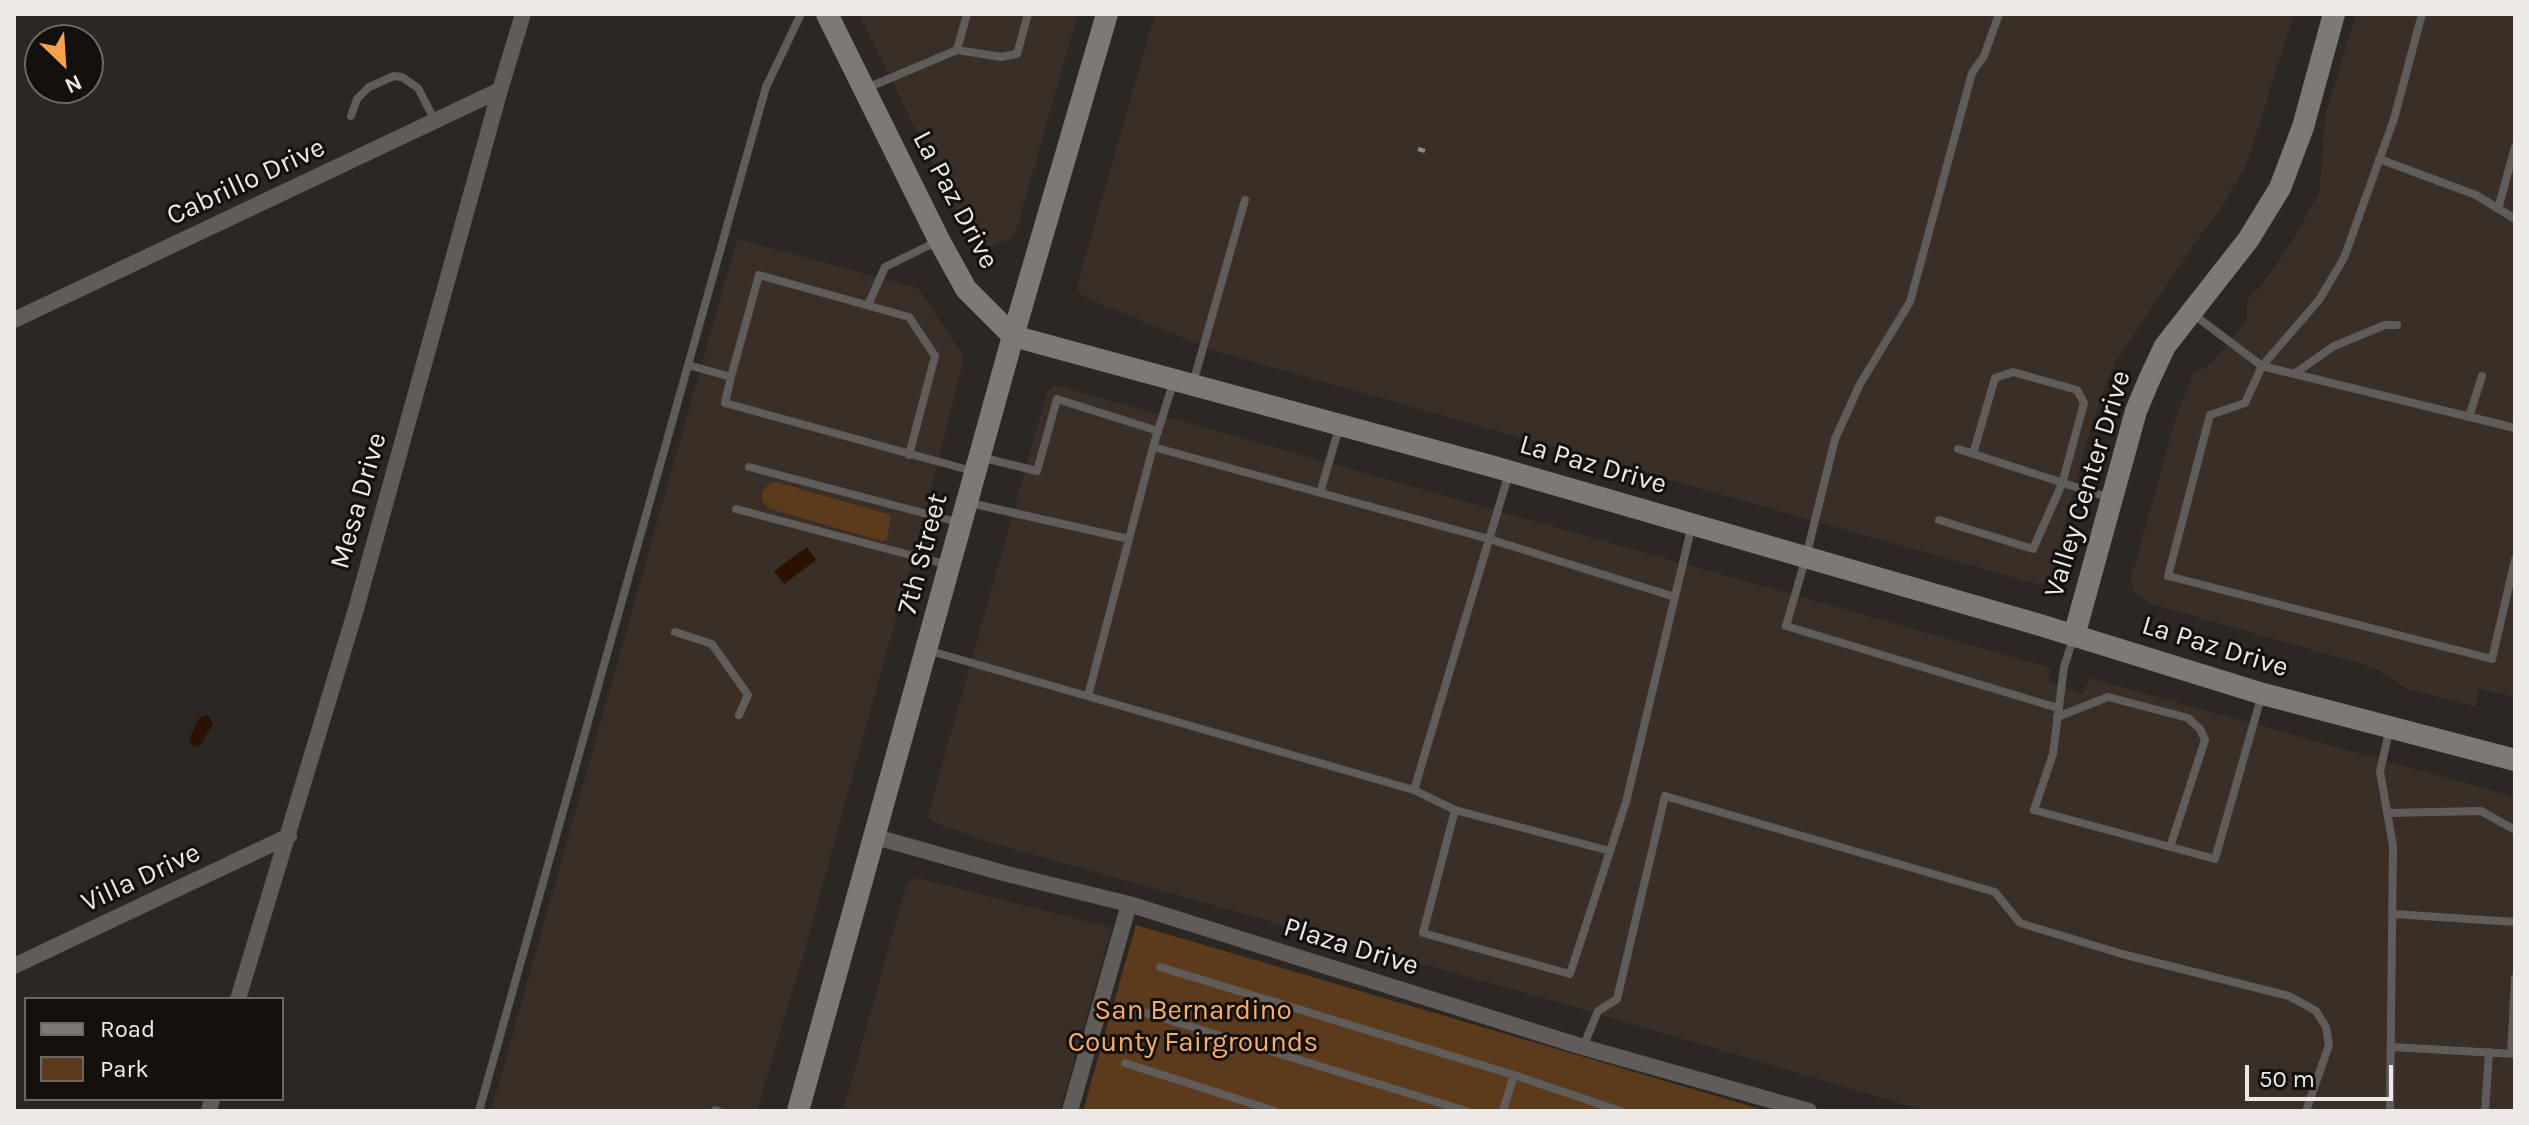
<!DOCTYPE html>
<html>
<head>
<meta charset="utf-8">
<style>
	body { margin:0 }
	#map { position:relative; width:2529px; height:1125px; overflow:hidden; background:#2c2723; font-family:Karla,sans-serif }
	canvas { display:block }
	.frame { position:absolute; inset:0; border:16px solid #ece9e6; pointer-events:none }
	.legend { position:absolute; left:24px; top:997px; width:260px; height:104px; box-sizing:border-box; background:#13100e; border:2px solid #6a6764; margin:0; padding:10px 14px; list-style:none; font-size:24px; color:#ece9e6 }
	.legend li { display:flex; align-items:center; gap:16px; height:40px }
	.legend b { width:40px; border:2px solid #6a6764 }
	.north { position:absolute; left:24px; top:24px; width:80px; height:80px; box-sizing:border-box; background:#13100e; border:2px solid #6a6764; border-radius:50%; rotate:155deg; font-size:22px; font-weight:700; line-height:32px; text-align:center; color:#ece9e6 }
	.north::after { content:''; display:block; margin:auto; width:28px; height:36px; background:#f8a14b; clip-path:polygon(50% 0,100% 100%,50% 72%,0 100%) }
	.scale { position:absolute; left:2245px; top:1065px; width:148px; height:36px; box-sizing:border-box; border:4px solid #ece9e6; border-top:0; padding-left:10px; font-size:24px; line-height:28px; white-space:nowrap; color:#ece9e6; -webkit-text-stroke:6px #13100e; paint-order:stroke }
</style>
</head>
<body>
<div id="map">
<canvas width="2529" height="1125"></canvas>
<div class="frame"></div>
<ul class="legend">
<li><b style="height:10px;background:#7d7975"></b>Road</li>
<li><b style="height:22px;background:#5c3b1c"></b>Park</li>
</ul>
<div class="north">N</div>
<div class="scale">50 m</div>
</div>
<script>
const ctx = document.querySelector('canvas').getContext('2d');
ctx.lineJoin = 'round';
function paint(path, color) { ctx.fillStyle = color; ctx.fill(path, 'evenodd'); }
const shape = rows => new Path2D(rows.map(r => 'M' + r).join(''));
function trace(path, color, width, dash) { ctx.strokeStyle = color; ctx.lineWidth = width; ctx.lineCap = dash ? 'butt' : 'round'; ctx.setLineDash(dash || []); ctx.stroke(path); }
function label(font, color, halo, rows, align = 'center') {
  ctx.font = font + ' Karla,sans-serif'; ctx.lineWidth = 6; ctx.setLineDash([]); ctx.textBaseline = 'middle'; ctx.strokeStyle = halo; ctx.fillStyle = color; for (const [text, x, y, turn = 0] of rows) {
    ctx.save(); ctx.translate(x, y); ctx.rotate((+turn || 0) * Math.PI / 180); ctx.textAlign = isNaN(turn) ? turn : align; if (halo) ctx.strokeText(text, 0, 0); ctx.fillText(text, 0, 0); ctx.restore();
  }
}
const built = shape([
	[859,14,1078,14,1019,221,1015,234,1008,240,992,246,982,245,967,234],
	[1155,14,2294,14,2247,163,2223,205,2195,243,2116,361,2109,375,2091,428,2050,579,2040,585,1215,351,1084,297,1077,289,1082,268],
	[2356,14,2515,14,2515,697,2479,689,2476,707,2407,689,2375,668,2151,604,2136,594,2130,582,2177,414,2193,375,2211,363,2247,321,2246,307,2249,297,2262,285,2292,241,2319,193,2325,117],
	[737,239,918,288,964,357,934,479,807,942,757,1111,491,1111],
	[1055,385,2051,668,2048,680,2081,695,2090,678,2515,797,2515,1111,1926,1111,1578,1008,985,841,931,821,928,815,1046,396,1050,388],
	[918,878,1112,928,1060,1111,843,1111,907,883]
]);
const green = shape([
	[776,482,891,515,887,540,882,541,770,509,762,501,762,492,769,484],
	[1136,925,1767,1111,1083,1111]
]);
const water = shape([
	[807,547,816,560,784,584,774,571],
	[208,715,213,724,200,745,193,747,189,739,200,717]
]);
const path = shape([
	[1418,149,1425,151]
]);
const lane = shape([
	[1999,14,1984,56,1972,73,1910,302,1860,384,1835,439,1806,557,1786,626,2058,708],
	[2422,14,2394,119,2344,258,2319,300,2262,366,2245,403,2210,415,2168,576,2492,659,2515,560],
	[957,50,1001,57,1017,54,1028,14],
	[867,88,957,50,967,14],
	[351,116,357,99,369,87,394,76,402,77,418,88,435,121],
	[2379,159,2476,195,2515,219],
	[2498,209,2515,147],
	[868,305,885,267,936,242],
	[2193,314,2262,366,2515,428],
	[688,365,731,377,725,403,976,472],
	[2294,374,2334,346,2385,325,2397,325],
	[731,377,759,275,909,317,935,356,909,455],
	[1193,383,1245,200],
	[2469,417,2482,376],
	[1153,447,1489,539,1675,597],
	[1958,449,2110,498],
	[980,457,1037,471,1057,399,1158,431],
	[749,467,961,523],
	[1320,493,1339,428],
	[970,503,1129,539],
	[736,509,948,565],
	[1939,520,2033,549,2062,484,2084,403,2077,390,2013,372,1995,378,1973,454],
	[675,632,712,644,748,695,739,715],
	[2073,639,2064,667,2053,754,2034,810,2215,859,2262,694],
	[927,650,1414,790,1509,473],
	[1088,696,1153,447,1174,380],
	[2057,717,2108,697,2188,718,2200,729,2205,740,2170,847],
	[2390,728,2380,771,2393,846,2390,1111],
	[1414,790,1455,810],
	[2387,813,2481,811,2515,830],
	[1610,851,1455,810,1423,933,1570,974,1626,802,1692,525],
	[2393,914,2515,922],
	[1160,967,1514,1075],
	[1140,1011,1466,1111],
	[1583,1047,1598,1011,1617,999,1665,796,1995,892,2020,923,2122,954,2289,996,2316,1011,2326,1027,2329,1045,2306,1111],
	[2391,1047,2515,1054],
	[2511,1054,2515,978],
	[1125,1063,1275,1111],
	[715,1110,718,1111],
	[479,1111,766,87,801,14],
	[1503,1111,1514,1075,1620,1111],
	[2485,1111,2489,1052]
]);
const street = shape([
	[14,320,500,90],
	[876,837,1007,874,1129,904,1583,1047,1809,1111],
	[14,966,289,836],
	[238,999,356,609,500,90,523,14],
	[209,1111,212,1099],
	[1070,1111,1129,904]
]);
const secondary = shape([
	[827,14,939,240,966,289,1013,336,1491,466,2040,625,2263,694,2515,760],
	[2074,636,2136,411,2149,380,2165,346,2248,240,2280,188,2303,127,2334,14],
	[798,1111,1013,336,1107,14]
]);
const streetNames = [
	["Cabrillo Drive",246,182,-25],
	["La Paz Drive",955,200,62],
	["La Paz Drive",1593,465,16],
	["Valley Center Drive",2088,484,-73],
	["Mesa Drive",359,501,-74],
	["7th Street",923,554,-75],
	["La Paz Drive",2215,647,17],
	["Villa Drive",141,878,-25],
	["Plaza Drive",1351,947,17]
];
const parkNames = [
	["San Bernardino",1193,1011],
	["County Fairgrounds",1193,1043]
];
paint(built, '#392f26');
paint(green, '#5c3b1c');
paint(water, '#2a1100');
trace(path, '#8d8985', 4, [8, 4]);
trace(lane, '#5f5c5a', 8);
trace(street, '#5f5c5a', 16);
trace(secondary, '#7d7975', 22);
label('28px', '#ece9e6', '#13100e', streetNames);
label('28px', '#f9ad68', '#13100e', parkNames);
</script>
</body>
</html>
